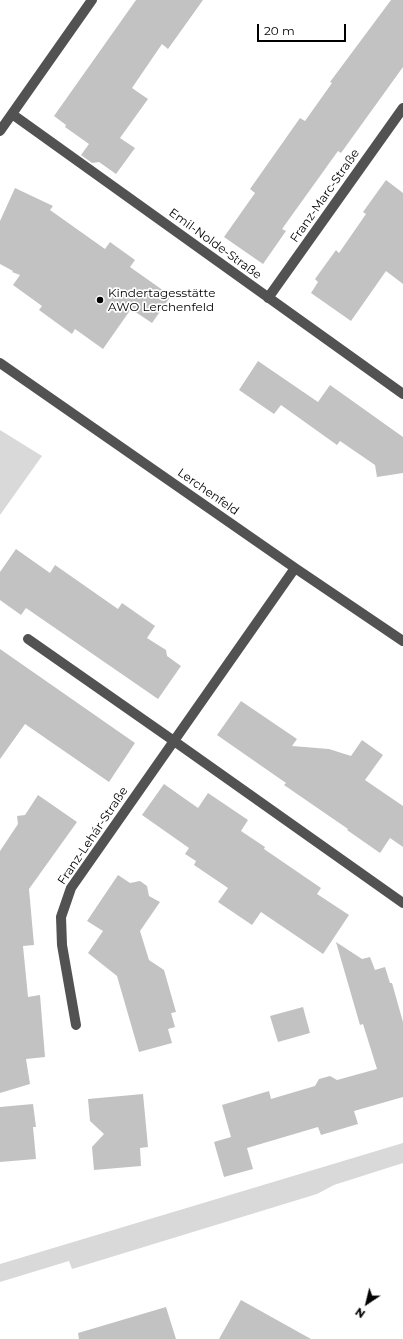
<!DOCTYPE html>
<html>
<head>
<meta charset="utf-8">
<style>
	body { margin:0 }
	#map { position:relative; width:403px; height:1339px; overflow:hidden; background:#fff; font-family:Montserrat,sans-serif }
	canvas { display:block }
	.north { position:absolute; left:347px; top:1283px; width:40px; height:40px; -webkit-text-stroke:3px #fff; paint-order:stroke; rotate:215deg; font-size:11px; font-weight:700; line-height:16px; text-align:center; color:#000 }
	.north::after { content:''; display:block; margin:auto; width:14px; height:18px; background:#000; clip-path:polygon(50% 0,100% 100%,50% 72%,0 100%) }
	.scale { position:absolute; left:257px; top:24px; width:89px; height:18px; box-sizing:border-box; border:2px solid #000; border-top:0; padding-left:5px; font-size:12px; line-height:14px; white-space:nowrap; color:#000; -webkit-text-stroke:3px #fff; paint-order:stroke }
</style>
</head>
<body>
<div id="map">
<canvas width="403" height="1339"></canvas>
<div class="north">N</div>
<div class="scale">20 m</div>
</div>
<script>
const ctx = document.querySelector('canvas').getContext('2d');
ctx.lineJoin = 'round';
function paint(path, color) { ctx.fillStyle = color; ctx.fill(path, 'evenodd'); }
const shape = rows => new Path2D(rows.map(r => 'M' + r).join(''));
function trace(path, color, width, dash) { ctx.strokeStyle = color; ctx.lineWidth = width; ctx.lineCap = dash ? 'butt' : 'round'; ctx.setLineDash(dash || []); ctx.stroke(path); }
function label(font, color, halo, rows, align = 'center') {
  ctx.font = font + ' Montserrat,sans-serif'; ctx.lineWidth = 3.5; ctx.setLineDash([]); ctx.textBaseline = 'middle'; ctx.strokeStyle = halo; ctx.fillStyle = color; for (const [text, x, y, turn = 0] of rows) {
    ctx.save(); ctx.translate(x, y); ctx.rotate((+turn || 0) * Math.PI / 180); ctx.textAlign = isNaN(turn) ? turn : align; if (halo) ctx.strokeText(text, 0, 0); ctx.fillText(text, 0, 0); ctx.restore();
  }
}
const green = shape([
	[0,430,42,456,0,515],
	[403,1143,403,1163,334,1185,317,1194,72,1269,69,1261,0,1282,0,1264]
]);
const building = shape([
	[136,0,203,0,168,49,162,44,132,88,148,99,120,138,135,148,116,174,99,162,92,163,81,155,89,144,65,127,66,125,54,116],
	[391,0,403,0,403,67,341,153,338,151,282,229,286,231,263,264,224,237,255,193,250,189,300,118,305,121,332,83,330,82],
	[386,180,403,193,403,284,386,271,351,321,311,293,318,282,315,279,336,250,339,253,366,214,363,212],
	[15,188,53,206,50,210,105,249,110,242,135,260,130,267,171,296,152,323,131,309,103,349,75,329,72,334,39,310,42,306,13,285,20,275,12,272,13,271,0,264,0,221],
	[258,361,318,402,330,385,403,437,403,473,377,477,375,465,340,441,337,445,281,405,274,414,239,390],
	[16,549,50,573,55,565,118,609,122,603,155,626,147,638,166,650,167,656,181,666,158,699,26,608,21,615,0,600,0,572],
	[0,649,135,743,109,782,25,724,0,759],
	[241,701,297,739,292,746,329,749,351,756,362,740,383,755,365,780,403,806,403,847,390,838,380,853,347,830,348,829,284,785,286,783,217,735],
	[164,784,198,808,208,793,248,820,241,831,265,847,264,849,321,888,317,894,349,915,323,954,261,912,252,925,218,902,228,888,194,865,196,861,185,854,189,848,142,815],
	[38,795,77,822,29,889,34,945,23,946,28,997,40,995,45,1057,26,1059,30,1084,0,1093,0,851,18,824,17,816,25,815],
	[118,875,130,883,140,881,147,886,149,896,160,902,140,931,149,960,164,970,176,1012,171,1013,175,1027,168,1029,172,1043,139,1052,117,976,88,953,103,931,87,921],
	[336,942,362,959,370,957,375,970,385,967,390,983,392,983,403,1022,403,1097,354,1111,358,1124,321,1135,318,1127,247,1148,253,1169,224,1177,214,1142,231,1137,222,1105,269,1091,271,1099,315,1086,319,1079,330,1076,337,1080,377,1069,363,1024,360,1025],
	[303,1007,310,1033,278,1042,270,1016],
	[143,1094,148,1147,140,1148,141,1166,94,1170,92,1147,104,1134,90,1121,88,1099],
	[33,1104,36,1127,33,1127,36,1159,0,1162,0,1107],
	[241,1300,311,1339,219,1339],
	[166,1307,176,1339,79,1339,78,1333]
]);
const minor = shape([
	[12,114,403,394],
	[0,131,92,0],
	[268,298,403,108],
	[0,363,295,568,403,641],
	[28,639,174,741,403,903],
	[76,1025,62,945,61,917,71,888,295,568]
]);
const markers = [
	[100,300,4,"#000"]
];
const streetNames = [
	["Franz-Marc-Straße",325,196,-55],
	["Emil-Nolde-Straße",215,244,36],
	["Lerchenfeld",208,492,35],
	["Franz-Lehár-Straße",93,836,-56]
];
const poiNames = [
	["Kindertagesstätte",108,293],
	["AWO Lerchenfeld",108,307]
];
paint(green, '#d9d9d9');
paint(building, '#c2c2c2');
trace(minor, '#525252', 10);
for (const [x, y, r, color] of markers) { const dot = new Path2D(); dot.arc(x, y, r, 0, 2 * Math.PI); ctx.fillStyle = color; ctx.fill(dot); trace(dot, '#fff', 1.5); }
label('12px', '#000', '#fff', streetNames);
label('12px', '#000', '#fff', poiNames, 'left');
</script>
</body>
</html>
